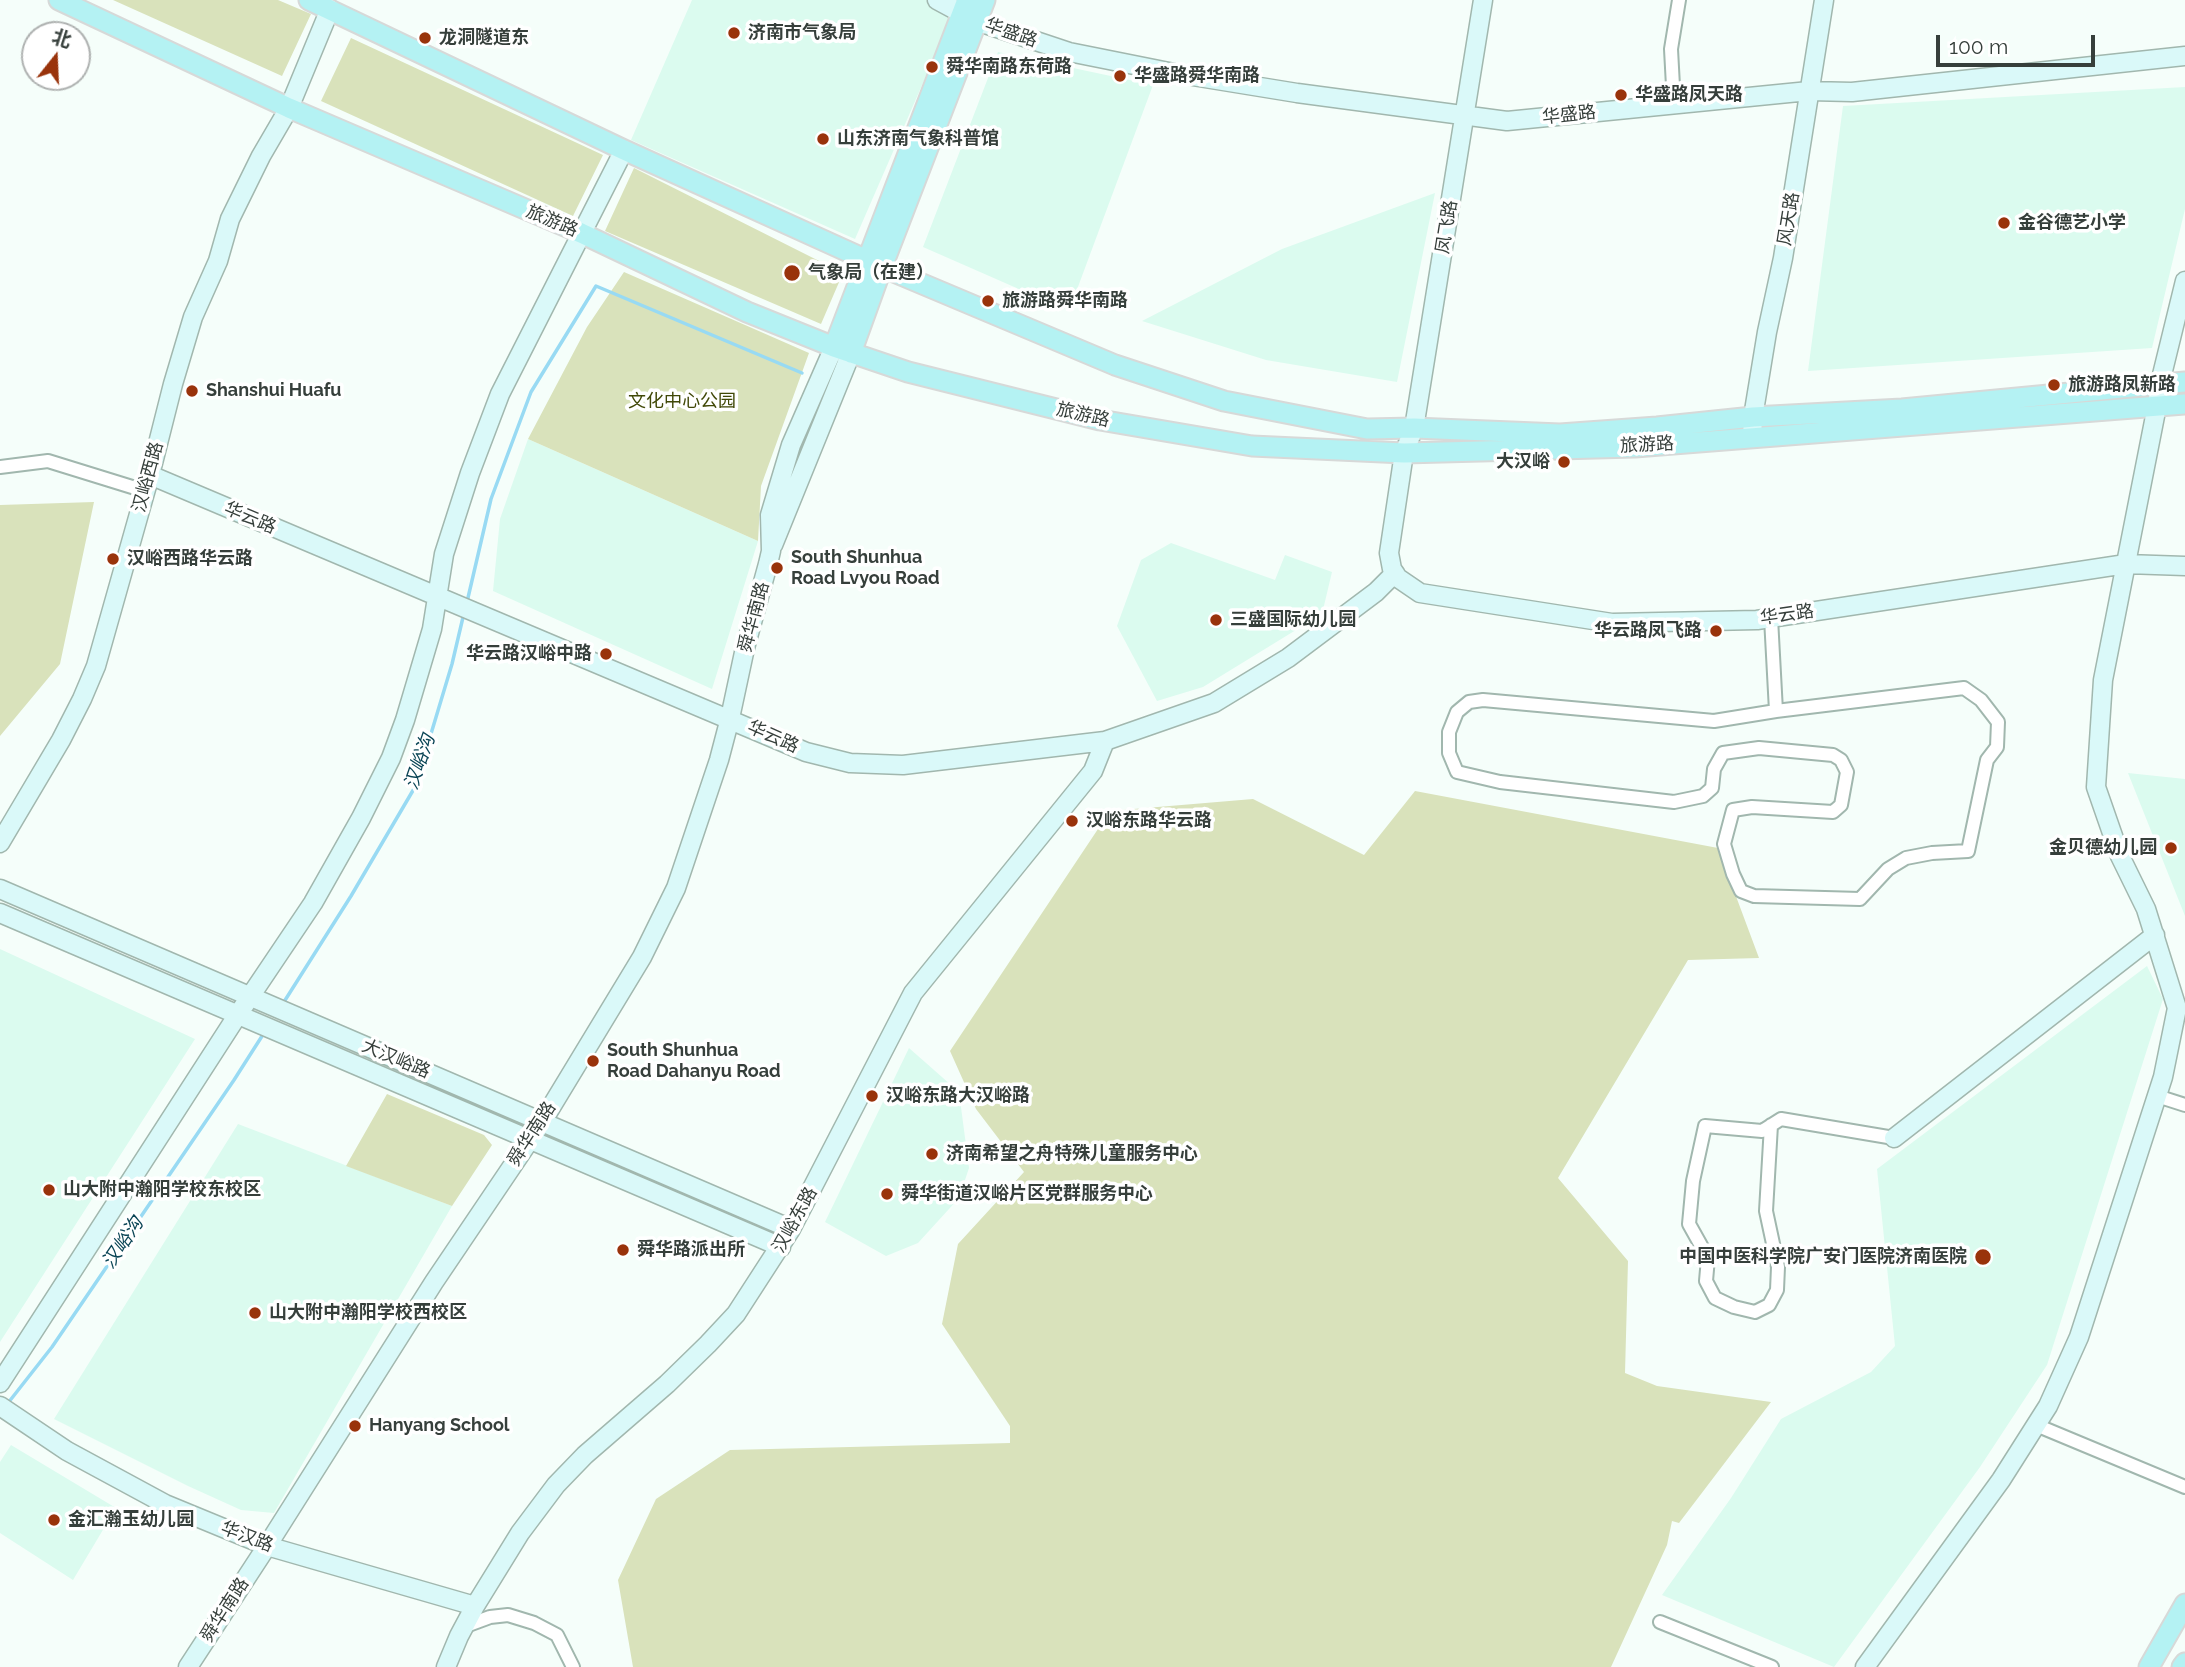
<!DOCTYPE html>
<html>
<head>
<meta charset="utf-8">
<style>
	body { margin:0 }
	#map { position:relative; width:2185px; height:1667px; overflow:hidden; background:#f5fefa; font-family:Raleway,"Noto Sans SC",sans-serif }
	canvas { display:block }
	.north { position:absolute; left:21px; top:21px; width:70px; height:70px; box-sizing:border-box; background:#fff; border:2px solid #afb2b1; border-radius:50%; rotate:18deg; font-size:19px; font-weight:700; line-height:28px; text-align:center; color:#363f3b }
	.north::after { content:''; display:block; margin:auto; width:24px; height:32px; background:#99330b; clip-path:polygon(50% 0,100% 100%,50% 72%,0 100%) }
	.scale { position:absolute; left:1936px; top:35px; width:159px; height:32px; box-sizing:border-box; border:4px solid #363f3b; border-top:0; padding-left:9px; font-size:21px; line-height:24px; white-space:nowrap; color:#363f3b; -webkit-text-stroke:5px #fff; paint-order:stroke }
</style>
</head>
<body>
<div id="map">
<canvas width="2185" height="1667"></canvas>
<div class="north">北</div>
<div class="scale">100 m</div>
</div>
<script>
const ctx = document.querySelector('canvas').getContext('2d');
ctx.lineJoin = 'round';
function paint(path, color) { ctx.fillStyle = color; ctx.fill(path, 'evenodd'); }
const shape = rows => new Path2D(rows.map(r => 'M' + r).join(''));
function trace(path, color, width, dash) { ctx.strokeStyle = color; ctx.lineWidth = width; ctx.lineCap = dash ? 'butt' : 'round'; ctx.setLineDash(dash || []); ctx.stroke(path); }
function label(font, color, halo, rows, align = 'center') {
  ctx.font = font + ' Raleway,"Noto Sans SC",sans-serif'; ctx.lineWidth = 7; ctx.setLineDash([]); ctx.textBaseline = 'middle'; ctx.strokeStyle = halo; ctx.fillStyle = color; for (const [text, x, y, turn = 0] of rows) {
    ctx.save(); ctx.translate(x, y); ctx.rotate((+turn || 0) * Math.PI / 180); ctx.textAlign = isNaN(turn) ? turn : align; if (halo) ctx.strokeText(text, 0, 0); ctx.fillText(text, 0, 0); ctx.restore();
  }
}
const built = shape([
	[692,0,926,0,953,14,855,239,631,140],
	[998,52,1153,85,1069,311,923,247],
	[2185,87,2185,209,2152,348,1808,371,1843,106],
	[1435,193,1397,382,1266,360,1142,321,1282,249],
	[528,439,758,541,712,689,493,591,500,519],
	[1171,543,1275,580,1285,555,1332,572,1322,614,1203,687,1157,701,1117,626,1141,560],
	[2128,773,2185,779,2185,916],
	[0,949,195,1039,0,1342],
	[2147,966,2163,999,2047,1365,1980,1467,1834,1667,1662,1595,1731,1498,1781,1419,1871,1372,1895,1346,1877,1169],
	[909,1048,959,1092,969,1168,959,1198,918,1243,886,1256,825,1222],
	[238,1124,452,1206,274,1513,241,1510,188,1486,54,1419],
	[11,1445,116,1508,73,1580,0,1533,0,1462]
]);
const green = shape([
	[113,0,278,0,311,14,282,76],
	[351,38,603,155,573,216,321,101],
	[634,168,843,273,821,324,605,231],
	[624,272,809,353,761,486,758,541,528,439,587,327],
	[94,502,60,664,0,736,0,505],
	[1415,791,1718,848,1759,958,1688,960,1558,1178,1628,1261,1625,1373,1657,1386,1771,1402,1679,1523,1672,1521,1667,1545,1611,1667,633,1667,618,1580,656,1499,730,1450,1010,1443,1010,1426,942,1324,958,1244,1024,1172,976,1109,950,1051,1110,811,1253,799,1364,855],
	[387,1094,484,1135,492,1145,452,1206,346,1166]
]);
const stream = shape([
	[467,602,491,499,531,392,596,286,802,373],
	[282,1005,351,896,415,787,452,664,464,613],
	[8,1403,52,1347,234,1080,264,1033]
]);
const street = shape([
	[1674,105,1671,49,1679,0],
	[0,467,48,461,145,491],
	[1771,618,1776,711,1714,721,1483,700,1469,702,1457,712,1449,732,1449,753,1457,772,1500,782,1674,802,1703,796,1712,788,1714,769,1723,753,1759,748,1833,755,1841,760,1847,772,1841,805,1833,812,1752,807,1733,810,1724,844,1733,874,1741,891,1754,896,1860,899,1888,869,1906,858,1932,853,1968,851,1987,760,1997,747,1998,722,1981,700,1964,688,1776,711],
	[2157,1096,2185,1105],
	[1771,1125,1766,1211,1778,1267,1777,1290,1769,1305,1755,1312,1734,1307,1715,1298,1706,1281,1708,1258,1689,1224,1693,1181,1705,1126,1762,1131,1781,1119,1894,1138],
	[2036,1425,2185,1487],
	[1660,1622,1772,1667],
	[463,1627,490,1617,508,1615,534,1623,557,1635,573,1667]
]);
const secondary = shape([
	[937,0,976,21,1069,52,1174,73,1297,93,1507,121,1809,91,1852,92,2185,56],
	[1483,0,1414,428,1404,453,1389,553,1392,569,1398,578,1420,593,1612,623,1757,620,2126,564,2185,566],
	[1752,438,1753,417,1767,332,1783,258,1824,0],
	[150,475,806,752,850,763,903,765,1105,741,1214,703,1288,658,1376,592,1395,573],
	[773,545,851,353],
	[0,843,61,740,82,699,96,666,150,475,173,384,193,317,218,261,230,219,261,156,289,108,330,9],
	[0,889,791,1229],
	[0,913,781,1247],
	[1894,1138,2155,935],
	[0,1383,237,1016,313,903,361,818,391,758,405,720,432,629,444,554,470,473,500,394,624,150],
	[0,1406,67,1451,165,1504,267,1546,475,1606],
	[188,1667,267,1546,434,1282,542,1122,642,957,676,888,719,760,730,718,745,648,768,564,771,551,770,515,791,445,834,347],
	[446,1667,459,1636,475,1606,520,1533,556,1485,585,1455,667,1384,708,1344,736,1314,791,1229,913,993,1093,771,1105,741],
	[1865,1667,2001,1480,2048,1406,2079,1337,2163,1077,2177,1008,2146,909,2120,856,2096,787,2103,680,2157,406,2160,383,2185,281]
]);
const primary = shape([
	[59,0,289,108,581,233,747,312,834,347,908,372,1100,420,1252,446,1404,453,1635,447,2185,404],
	[309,0,624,150,882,267,1115,365,1224,401,1367,429,1414,428,1560,434,1657,427,1753,417,1902,409,2185,382],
	[834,347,967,0],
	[851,353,882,267,985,0],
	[2149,1667,2185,1604],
	[2182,1667,2185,1663]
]);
const markers = [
	[734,33,7,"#99330b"],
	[425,38,7,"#99330b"],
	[932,67,7,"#99330b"],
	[1120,76,7,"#99330b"],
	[1621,95,7,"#99330b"],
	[823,139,7,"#99330b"],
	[2004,223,7,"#99330b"],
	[792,273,9,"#99330b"],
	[988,301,7,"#99330b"],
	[2054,385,7,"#99330b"],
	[192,391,7,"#99330b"],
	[1564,462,7,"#99330b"],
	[113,559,7,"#99330b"],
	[777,568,7,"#99330b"],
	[1216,620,7,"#99330b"],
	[1716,631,7,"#99330b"],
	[606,654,7,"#99330b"],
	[1072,821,7,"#99330b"],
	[2171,848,7,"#99330b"],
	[593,1061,7,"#99330b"],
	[872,1096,7,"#99330b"],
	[932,1154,7,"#99330b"],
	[49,1190,7,"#99330b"],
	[887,1194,7,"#99330b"],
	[623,1250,7,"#99330b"],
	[1983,1257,9,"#99330b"],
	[255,1313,7,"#99330b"],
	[355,1426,7,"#99330b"],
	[54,1520,7,"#99330b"]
];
const poiNames = [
	["济南市气象局",748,33],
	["龙洞隧道东",439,38],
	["舜华南路东荷路",946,67],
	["华盛路舜华南路",1134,76],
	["华盛路凤天路",1635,95],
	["山东济南气象科普馆",837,139],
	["金谷德艺小学",2018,223],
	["气象局（在建）",808,273],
	["旅游路舜华南路",1002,301],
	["旅游路凤新路",2068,385],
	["Shanshui Huafu",206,391],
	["大汉峪",1550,462,"right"],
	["South Shunhua",791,558],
	["Road Lvyou Road",791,579],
	["汉峪西路华云路",127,559],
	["三盛国际幼儿园",1230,620],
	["华云路凤飞路",1702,631,"right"],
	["华云路汉峪中路",592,654,"right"],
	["汉峪东路华云路",1086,821],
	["金贝德幼儿园",2157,848,"right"],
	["South Shunhua",607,1051],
	["Road Dahanyu Road",607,1072],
	["汉峪东路大汉峪路",886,1096],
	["济南希望之舟特殊儿童服务中心",946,1154],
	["山大附中瀚阳学校东校区",63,1190],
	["舜华街道汉峪片区党群服务中心",901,1194],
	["舜华路派出所",637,1250],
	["中国中医科学院广安门医院济南医院",1967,1257,"right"],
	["山大附中瀚阳学校西校区",269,1313],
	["Hanyang School",369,1426],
	["金汇瀚玉幼儿园",68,1520]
];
const streetNames = [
	["华盛路",1011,33,19],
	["华盛路",1569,115,-6],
	["风天路",1789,219,-81],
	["旅游路",552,221,23],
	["凤飞路",1447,227,-81],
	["旅游路",1083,415,13],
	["旅游路",1647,445,-3],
	["汉峪西路",148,477,-75],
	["华云路",250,518,23],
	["华云路",1787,615,-8],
	["舜华南路",754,617,-75],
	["华云路",773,737,24],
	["大汉峪路",396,1059,23],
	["舜华南路",532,1134,-57],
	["汉峪东路",795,1220,-61],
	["华汉路",247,1537,21],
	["舜华南路",225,1610,-57]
];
const parkNames = [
	["文化中心公园",682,402]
];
const waterNames = [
	["汉峪沟",420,762,-71],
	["汉峪沟",123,1243,-56]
];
paint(built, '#dbfbef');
paint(green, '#d9e2bb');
trace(stream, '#98daf3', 3.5);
trace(street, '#a1b7ae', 16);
trace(secondary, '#a1b7ae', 21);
trace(primary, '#d7d9d8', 23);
trace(street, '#fff', 12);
trace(secondary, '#daf9f9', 18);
trace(primary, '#b4f2f3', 19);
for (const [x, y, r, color] of markers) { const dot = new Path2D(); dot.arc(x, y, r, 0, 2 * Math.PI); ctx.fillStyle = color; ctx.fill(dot); trace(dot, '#fff', 2.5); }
label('bold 18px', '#363f3b', '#fff', poiNames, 'left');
label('18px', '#363f3b', '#fff', streetNames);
label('18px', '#404807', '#fff', parkNames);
label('italic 19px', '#0b4556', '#fff', waterNames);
</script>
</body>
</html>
